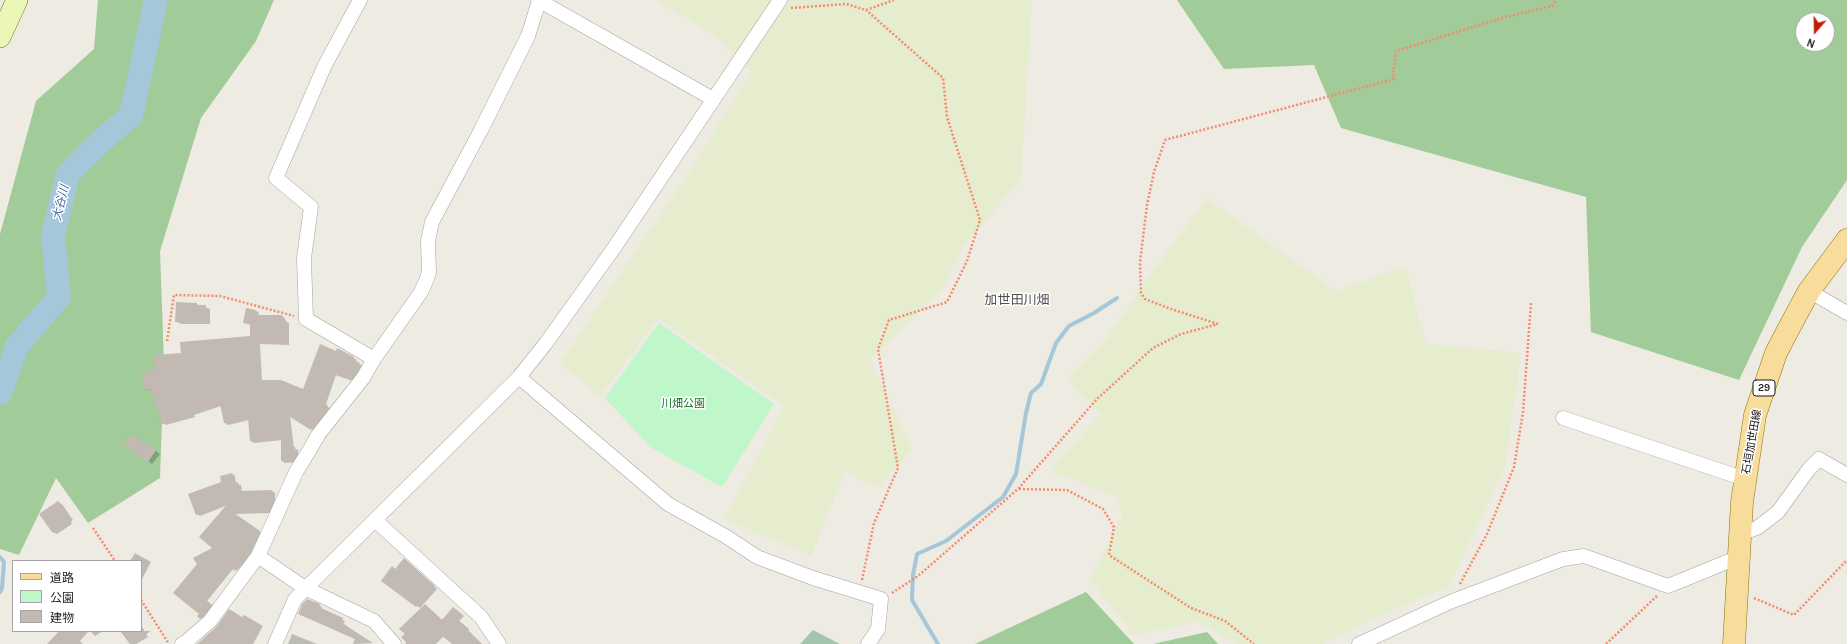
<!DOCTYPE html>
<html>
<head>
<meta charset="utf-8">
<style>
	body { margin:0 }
	#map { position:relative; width:1847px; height:644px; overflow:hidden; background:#edebe2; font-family:Karla,"Noto Sans JP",sans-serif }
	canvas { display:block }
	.legend { position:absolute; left:12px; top:560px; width:130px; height:72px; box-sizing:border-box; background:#fff; border:1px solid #a4a4a4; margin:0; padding:5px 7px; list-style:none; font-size:12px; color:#1c1c1c }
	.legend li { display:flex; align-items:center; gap:8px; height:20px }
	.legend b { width:20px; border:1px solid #a4a4a4 }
	.north { position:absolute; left:1795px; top:12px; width:40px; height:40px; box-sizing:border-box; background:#fff; border:1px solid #a4a4a4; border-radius:50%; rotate:200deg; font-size:11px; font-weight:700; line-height:16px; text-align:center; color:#1c1c1c }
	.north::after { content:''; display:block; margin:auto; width:14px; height:18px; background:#c21e07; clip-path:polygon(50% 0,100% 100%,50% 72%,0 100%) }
</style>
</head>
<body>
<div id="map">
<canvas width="1847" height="644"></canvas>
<ul class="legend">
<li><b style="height:5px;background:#f8dc9c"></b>道路</li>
<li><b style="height:11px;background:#bff7cb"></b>公園</li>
<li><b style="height:11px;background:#c2bab2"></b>建物</li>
</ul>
<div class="north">N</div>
</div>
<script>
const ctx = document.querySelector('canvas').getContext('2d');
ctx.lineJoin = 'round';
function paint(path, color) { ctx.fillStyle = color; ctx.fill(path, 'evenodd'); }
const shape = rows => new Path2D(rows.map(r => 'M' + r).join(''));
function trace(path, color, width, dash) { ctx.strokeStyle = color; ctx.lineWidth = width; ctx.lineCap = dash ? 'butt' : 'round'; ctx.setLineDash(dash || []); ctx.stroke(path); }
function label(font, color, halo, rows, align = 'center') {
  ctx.font = font + ' Karla,"Noto Sans JP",sans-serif'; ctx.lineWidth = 3; ctx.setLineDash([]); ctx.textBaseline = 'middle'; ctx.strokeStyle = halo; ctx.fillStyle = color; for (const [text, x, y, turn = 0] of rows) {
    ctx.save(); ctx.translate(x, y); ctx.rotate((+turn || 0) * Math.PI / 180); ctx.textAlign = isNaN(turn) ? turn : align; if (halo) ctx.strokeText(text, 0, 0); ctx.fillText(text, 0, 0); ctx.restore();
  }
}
const farmland = shape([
	[656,0,1032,0,1021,179,961,249,944,288,870,360,912,449,878,487,845,472,811,556,725,519,784,406,658,318,600,396,560,363,683,182,751,72,716,36],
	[1207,199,1336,291,1406,267,1426,344,1521,353,1505,466,1449,586,1379,616,1323,644,1235,644,1199,622,1134,635,1090,579,1122,517,1116,497,1050,470,1101,414,1067,379,1108,337,1151,273]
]);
const forest = shape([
	[98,0,274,0,256,41,201,118,160,251,164,364,160,478,88,523,56,478,19,555,0,549,0,234,36,101,94,49],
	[1177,0,1847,0,1847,180,1802,247,1739,380,1591,332,1586,197,1341,128,1314,65,1224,69],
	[1803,20,1827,20,1827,44,1803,44],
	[1086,592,1134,644,975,644],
	[1207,632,1218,644,1153,644]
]);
const cemetery = shape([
	[813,630,840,644,800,644]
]);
const park = shape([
	[659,323,774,404,722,487,650,447,605,398]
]);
const shadow = shape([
	[196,304,210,309,210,324,181,324,176,321],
	[256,311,259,312,258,316,282,316,285,318,285,321,289,323,289,345,260,344,262,381,304,390,337,352,341,351,357,360,356,361,363,366,354,381,336,375,326,404,331,410,315,431,290,416,294,448,298,450,298,459,296,462,285,463,282,461,282,440,254,443,251,441,249,420,228,425,225,423,221,406,194,415,195,417,166,425,163,423,153,390,144,389,147,377,182,354,251,337,251,325,244,323],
	[137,437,160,454,152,464,148,461],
	[232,474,235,476,236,484,241,485,242,492,272,491,275,493,275,505,272,513,234,514,262,533,252,550,254,552,242,567,241,566,236,571,233,569,207,601,214,607,203,619,199,616,213,548,228,505,200,516,197,514,222,483],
	[58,502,62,504,73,520,71,522,72,524,57,534,52,532,40,514],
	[135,553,151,562,142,579,141,561,130,561],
	[407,561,437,589,420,608,382,581],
	[319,605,322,607,321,609,345,621,343,624,373,643,353,644,355,639,302,615],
	[429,608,442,620,453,608,457,610,464,616,459,621,482,644,454,644,444,636,436,644,405,644],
	[141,625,148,637,136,644,130,644,122,631,141,631],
	[60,631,70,631,83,644,48,644],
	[90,631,103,631,95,636],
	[292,634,317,644,288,644]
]);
const stream = shape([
	[0,557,4,562,2,588,0,592],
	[938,644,912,600,913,575,917,554,946,541,1003,497,1016,474,1026,413,1031,393,1041,384,1056,343,1069,326,1094,313,1117,298]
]);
const river = shape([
	[0,393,17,346,59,297,53,235,68,174,102,140,131,116,156,0]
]);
const building = shape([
	[176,302,197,303,197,305,206,305,206,323,175,322],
	[246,308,256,310,255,315,282,315,282,320,286,320,286,344,257,343,259,380,281,380,303,389,320,344,336,351,337,348,341,350,354,357,352,360,360,363,356,373,350,380,333,374,323,401,329,408,311,430,287,415,291,447,295,447,295,457,293,461,281,461,281,438,250,441,248,418,224,423,220,404,192,413,192,415,162,424,151,389,143,389,142,376,146,376,146,369,155,369,154,355,181,353,180,342,250,336,250,324,243,323],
	[132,434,156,450,148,462,124,445],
	[232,473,234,483,238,482,240,491,272,490,273,503,269,511,234,513,260,531,250,548,251,549,239,566,237,565,233,570,230,568,204,598,212,605,200,619,197,616,199,614,173,593,197,564,193,558,212,548,199,537,229,502,196,515,188,494,221,482,220,476],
	[58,501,69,517,67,519,68,521,52,532,39,514],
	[404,558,435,586,416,607,381,581,392,566,395,569],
	[307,599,320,604,319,607,343,618,341,622,364,638,362,642,298,614,302,604],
	[425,604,442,620,453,607,460,613,456,618,469,629,468,631,482,644,452,644,440,634,431,644,408,644,401,637,405,634,399,629],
	[229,609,242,617,244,615,263,626,253,644,197,644,216,627],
	[59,631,89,631,77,644,47,644],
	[120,631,151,631,130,644]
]);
const path = shape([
	[791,8,846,4,866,10,894,0],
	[1218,324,1171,309,1145,299,1141,293,1140,262,1147,205,1154,172,1165,140,1394,79,1393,74,1396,51,1505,17,1552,6,1557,0],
	[167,341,174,295,220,296,294,316],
	[1019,489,1067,490,1103,509,1114,527,1109,555,1191,608,1225,621,1254,644],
	[93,528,115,561],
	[862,580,874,523,898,468,878,349,889,320,947,302,967,261,980,220,947,117,943,78,866,10],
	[1460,584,1487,534,1514,467,1523,412,1531,303],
	[892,593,918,576,1018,489,1097,399,1153,348,1181,334,1218,324],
	[1754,598,1794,615,1847,560],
	[141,600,169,644],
	[1606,644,1657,596]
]);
const street = shape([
	[360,0,324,67,276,178,311,207,304,258,306,319,374,359],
	[538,0,713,99],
	[1809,291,1847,313],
	[519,377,668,504,727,537,757,557,813,578,881,599,878,629,868,644],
	[1563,418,1745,479],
	[375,520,481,617,499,644],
	[1740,534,1757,528,1778,512,1809,469,1819,459,1847,475],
	[258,556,305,588,374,621,394,644],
	[182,644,186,642,210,621,258,556,296,472,309,451,318,435,363,378,374,359,421,292,426,281,429,272,428,241,432,222,481,130,528,36,539,1],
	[275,644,295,599,519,377,546,343,614,248,780,0],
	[1359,644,1450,602,1563,559,1584,556,1668,586,1739,557]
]);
const secondary = shape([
	[0,37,17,0]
]);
const primary = shape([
	[1734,644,1742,502,1755,415,1776,353,1789,328,1809,291,1847,240]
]);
const shields = [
	[1764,388,22]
];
const shieldNames = [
	["29",1764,388]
];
const parkNames = [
	["川畑公園",683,404]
];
const streetNames = [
	["石垣加世田線",1752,442,-80]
];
const waterNames = [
	["大谷川",61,203,-76]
];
const quarterNames = [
	["加世田川畑",1017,300]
];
paint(farmland, '#e6ecce');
paint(forest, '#a1cb98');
paint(cemetery, '#a4c5ad');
paint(park, '#bff7cb');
paint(shadow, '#0003');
trace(stream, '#a4c7da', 4);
trace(river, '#a4c7da', 24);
paint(building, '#c2bab2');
trace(street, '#a3a3a3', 15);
trace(secondary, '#566e08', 22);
trace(primary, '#8f7305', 23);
trace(path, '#f58b6c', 2.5, [2, 2]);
trace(street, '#fff', 14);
trace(secondary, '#ebf7b7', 21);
trace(primary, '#f8dc9c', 22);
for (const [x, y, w] of shields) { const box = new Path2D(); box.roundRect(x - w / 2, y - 8, w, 16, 3); ctx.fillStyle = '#fff'; ctx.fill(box); trace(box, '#1c1c1c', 1); }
label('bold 10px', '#1c1c1c', null, shieldNames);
label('11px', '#0f7624', '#fff', parkNames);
label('11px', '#1c1c1c', '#fff', streetNames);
label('italic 12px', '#4c6fa8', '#fff', waterNames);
label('13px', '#4f4f4f', '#fff', quarterNames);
</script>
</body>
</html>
